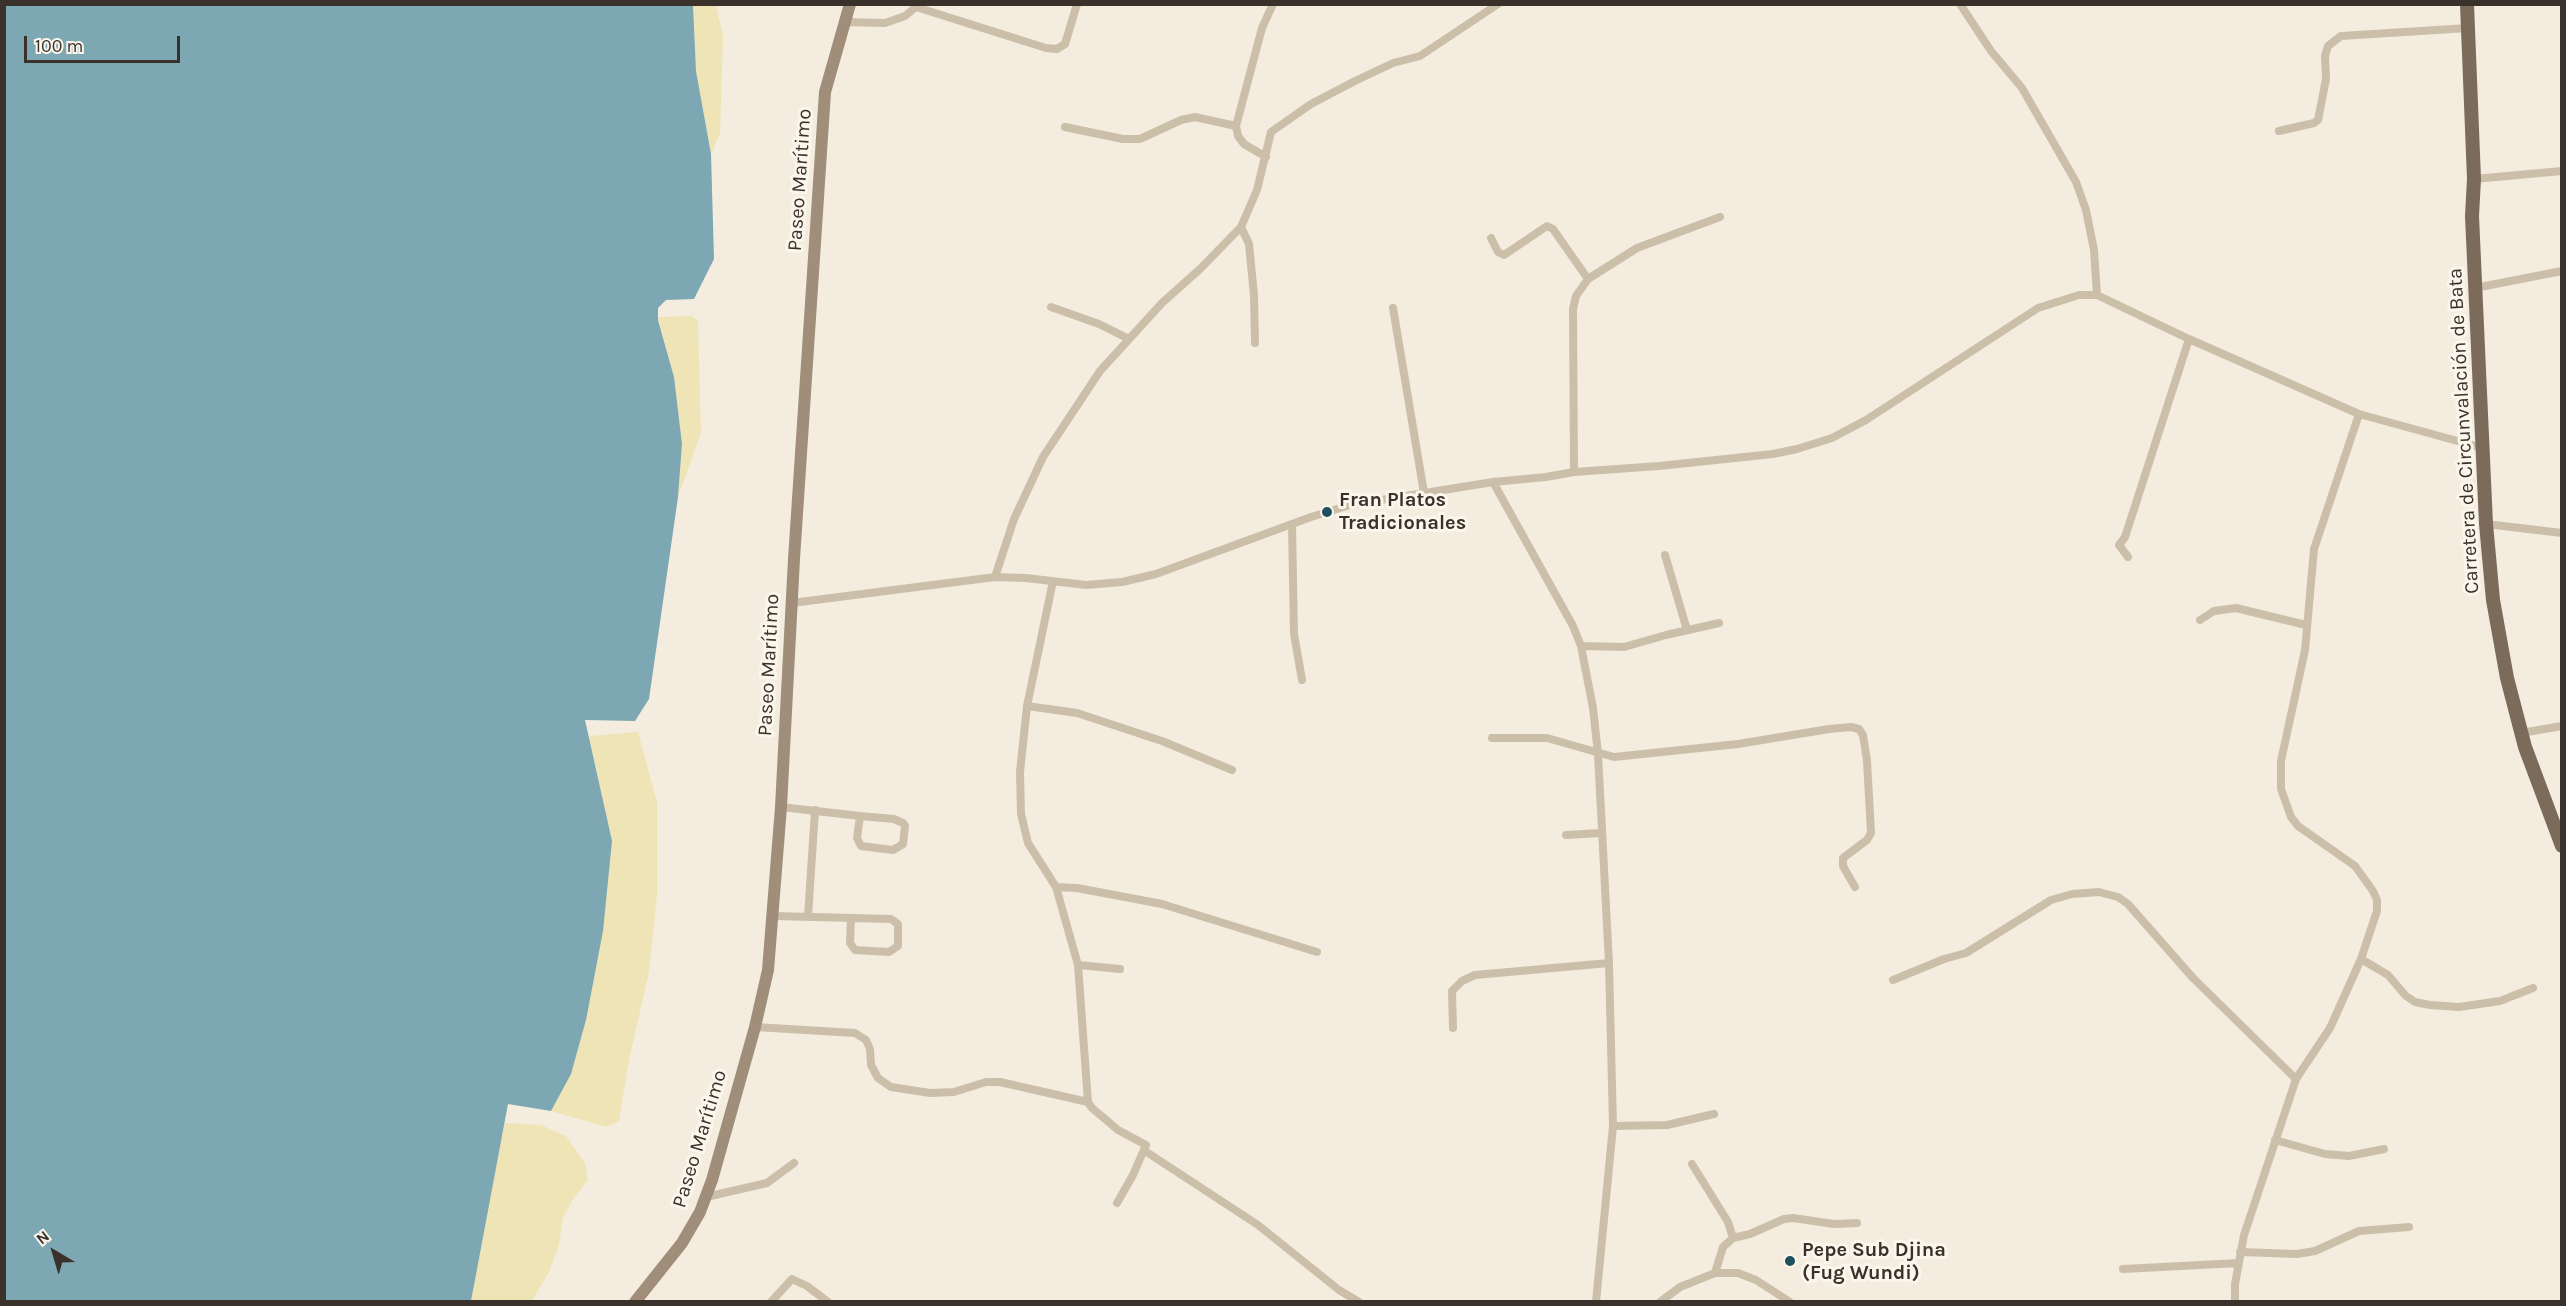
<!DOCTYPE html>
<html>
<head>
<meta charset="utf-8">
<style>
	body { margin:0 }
	#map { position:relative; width:2566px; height:1306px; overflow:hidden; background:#f4eddf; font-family:Karla,sans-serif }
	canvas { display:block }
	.frame { position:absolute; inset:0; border:6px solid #3a312a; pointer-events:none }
	.north { position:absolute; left:24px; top:1222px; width:60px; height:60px; -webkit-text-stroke:4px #fbf6ec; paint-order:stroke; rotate:322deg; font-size:16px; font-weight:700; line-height:24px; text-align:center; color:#3a312a }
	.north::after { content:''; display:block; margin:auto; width:21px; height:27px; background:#3a312a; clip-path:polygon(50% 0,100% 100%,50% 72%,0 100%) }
	.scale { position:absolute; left:24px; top:36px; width:156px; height:27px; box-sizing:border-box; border:3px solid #3a312a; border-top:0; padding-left:8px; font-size:18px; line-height:21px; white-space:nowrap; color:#3a312a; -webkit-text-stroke:4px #fbf6ec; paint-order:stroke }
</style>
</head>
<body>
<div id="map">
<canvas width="2566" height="1306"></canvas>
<div class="frame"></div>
<div class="north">N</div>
<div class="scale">100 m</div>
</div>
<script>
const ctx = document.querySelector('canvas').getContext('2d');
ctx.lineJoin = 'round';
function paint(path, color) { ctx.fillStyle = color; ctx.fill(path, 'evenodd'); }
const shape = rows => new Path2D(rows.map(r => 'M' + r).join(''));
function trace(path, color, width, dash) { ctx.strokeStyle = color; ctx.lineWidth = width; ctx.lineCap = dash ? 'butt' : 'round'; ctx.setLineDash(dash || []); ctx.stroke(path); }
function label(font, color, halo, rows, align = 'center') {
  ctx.font = font + ' Karla,sans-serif'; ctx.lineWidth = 6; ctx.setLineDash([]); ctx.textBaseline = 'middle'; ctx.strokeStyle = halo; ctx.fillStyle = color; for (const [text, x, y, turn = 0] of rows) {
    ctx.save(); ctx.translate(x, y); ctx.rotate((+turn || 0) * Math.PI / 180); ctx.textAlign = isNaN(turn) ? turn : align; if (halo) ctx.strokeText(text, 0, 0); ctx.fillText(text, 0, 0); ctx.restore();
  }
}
const sand = shape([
	[693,5,716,5,723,36,720,134,711,154,696,71],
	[692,316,698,321,701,433,678,497,682,444,674,377,658,317],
	[638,732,657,802,657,895,649,972,629,1060,619,1121,606,1127,551,1111,571,1074,586,1020,597,772,588,736],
	[505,1123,541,1125,566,1136,585,1163,588,1180,573,1199,563,1218,559,1245,549,1272,532,1301,471,1302,479,1247]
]);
const water = shape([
	[5,4,693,5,696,71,711,154,714,259,694,299,666,300,658,308,658,320,674,377,682,444,678,497,649,699,635,721,585,720,612,841,603,931,586,1020,571,1074,551,1111,508,1104,471,1301,5,1301]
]);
const street = shape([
	[1960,4,1991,51,2022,88,2076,182,2086,210,2094,250,2097,295],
	[844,22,885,23,905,16,916,7,1046,48,1057,49,1065,44,1077,4],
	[1065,127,1123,139,1140,139,1181,120,1195,117,1236,126],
	[2279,131,2314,123,2318,120,2326,79,2325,56,2328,46,2341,36,2468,28],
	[1266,157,1244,144,1238,136,1236,126,1262,28,1273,4],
	[2474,179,2562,171],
	[1241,227,1249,244,1254,295,1255,343],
	[1491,238,1498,252,1504,255,1547,226,1553,229,1588,279],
	[2475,288,2562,271],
	[1051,307,1099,324,1129,339],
	[1393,308,1424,493],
	[1574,472,1573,309,1576,296,1588,279,1637,248,1720,217],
	[1493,482,1573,626,1581,646,1593,708,1598,754,1609,963,1613,1126,1596,1302],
	[1292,524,1294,634,1302,680],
	[2486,524,2562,533],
	[1665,555,1687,630],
	[2128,557,2119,545,2125,537,2189,339],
	[995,577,1014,519,1043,457,1100,371,1162,303,1200,269,1241,227,1257,190,1271,132,1311,104,1355,81,1393,63,1420,56,1498,4],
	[1053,581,1027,706,1020,772,1021,814,1028,843,1056,887,1078,965,1088,1102,1092,1108,1118,1130,1146,1145,1133,1175,1117,1203],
	[792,603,995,577,1026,578,1086,585,1122,582,1156,574,1311,517,1350,505,1493,482,1546,477,1574,472,1659,466,1773,454,1797,449,1832,438,1866,420,2038,308,2079,295,2097,295,2189,339,2359,414,2483,448],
	[2200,620,2214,611,2236,608,2306,625],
	[1581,646,1624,647,1666,635,1719,623],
	[1027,706,1077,713,1162,741,1232,770],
	[2521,733,2562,726],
	[1492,738,1547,738,1614,757,1738,744,1829,729,1851,727,1859,729,1863,735,1867,761,1871,833,1867,840,1843,858,1843,866,1855,887],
	[781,807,860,816,894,819,903,823,905,826,903,844,893,850,861,846,857,838,860,816],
	[1566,835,1601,833],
	[1056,887,1077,888,1162,904,1317,952],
	[774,916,891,919,898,924,898,946,889,952,855,950,850,943,851,918],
	[808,917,815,810],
	[2361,959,2388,975,2406,996,2415,1002,2430,1005,2459,1007,2500,1001,2533,988],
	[1078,965,1120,969],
	[1893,980,1944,959,1966,953,2051,900,2072,894,2099,892,2118,897,2128,904,2193,978,2296,1079],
	[755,1027,855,1033,866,1040,870,1049,871,1065,878,1078,891,1087,930,1093,954,1092,986,1082,1000,1082,1088,1102],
	[1453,1028,1452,991,1462,981,1475,975,1609,963],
	[1613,1126,1667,1125,1714,1114],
	[2275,1140,2325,1154,2349,1156,2384,1149],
	[1145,1151,1258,1225,1339,1290,1359,1302],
	[1692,1164,1728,1222,1733,1238],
	[706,1197,767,1183,794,1163],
	[2240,1252,2297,1254,2315,1251,2359,1231,2409,1227],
	[2123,1269,2239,1263],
	[1715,1273,1723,1247,1733,1238,1750,1234,1784,1219,1793,1218,1834,1224,1857,1223],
	[771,1302,792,1279,807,1286,828,1302],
	[1660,1302,1680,1287,1715,1273,1738,1273,1756,1280,1790,1302],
	[2235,1302,2235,1284,2244,1235,2296,1079,2330,1028,2361,959,2377,911,2377,900,2373,891,2355,866,2298,826,2291,817,2281,789,2281,761,2305,650,2314,549,2359,414]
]);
const secondary = shape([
	[635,1302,682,1243,700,1212,712,1180,755,1027,768,970,781,807,794,559,825,92,850,4]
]);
const primary = shape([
	[2467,4,2474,179,2472,216,2486,524,2493,600,2507,678,2525,747,2562,846]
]);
const markers = [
	[1327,512,6,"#1e4f5d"],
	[1790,1261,6,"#1e4f5d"]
];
const streetNames = [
	["Paseo Marítimo",800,180,-86],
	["Carretera de Circunvalación de Bata",2464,431,-93],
	["Paseo Marítimo",769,665,-87],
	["Paseo Marítimo",700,1139,-73]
];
const poiNames = [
	["Fran Platos",1339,500],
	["Tradicionales",1339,523],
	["Pepe Sub Djina",1802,1250],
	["(Fug Wundi)",1802,1273]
];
paint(sand, '#efe4b5');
paint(water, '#7da7b2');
trace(street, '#ccbfaa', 8);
trace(secondary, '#a08e7b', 12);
trace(primary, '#7c6b5b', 14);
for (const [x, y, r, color] of markers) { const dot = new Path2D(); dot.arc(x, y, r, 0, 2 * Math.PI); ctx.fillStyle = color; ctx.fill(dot); trace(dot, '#fbf6ec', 2); }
label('20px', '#3a312a', '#fbf6ec', streetNames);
label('bold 20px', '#3a312a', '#fbf6ec', poiNames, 'left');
</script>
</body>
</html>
